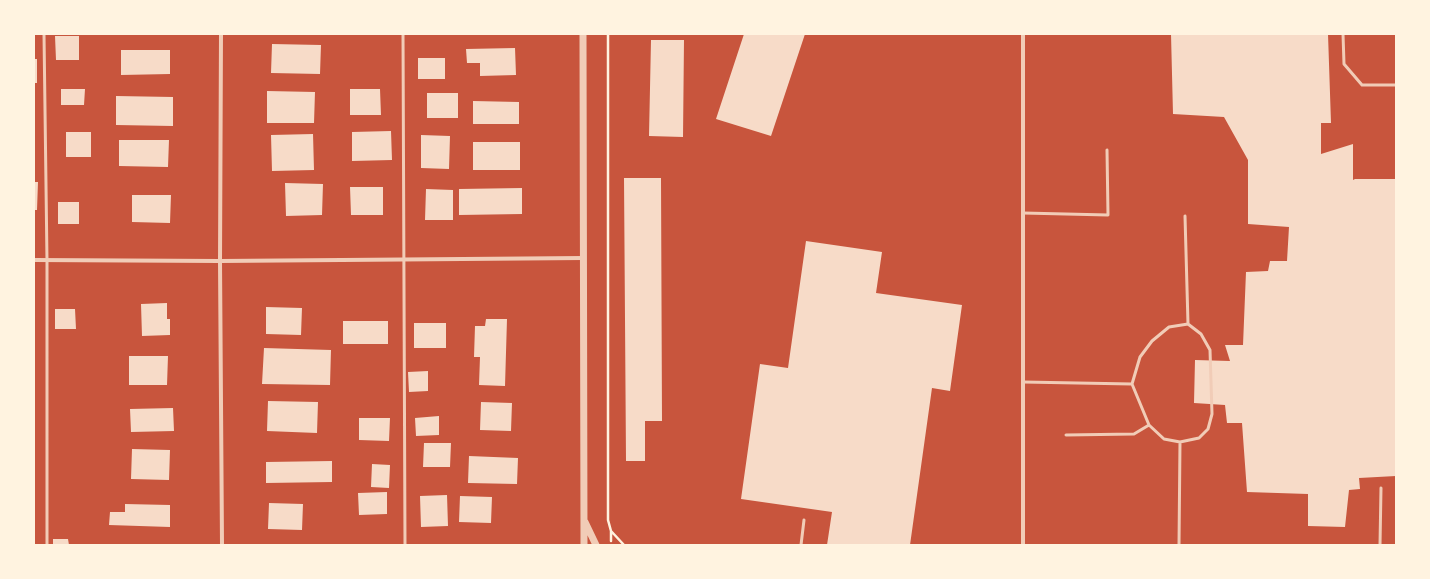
<!DOCTYPE html>
<html>
<head>
<meta charset="utf-8">
<style>
	body { margin:0 }
	#map { position:relative; width:1430px; height:579px; overflow:hidden; background:#c8553d; font-family:Mulish,sans-serif }
	canvas { display:block }
	.frame { position:absolute; inset:0; border:35px solid #fff3e0; pointer-events:none }
</style>
</head>
<body>
<div id="map">
<canvas width="1430" height="579"></canvas>
<div class="frame"></div>
</div>
<script>
const ctx = document.querySelector('canvas').getContext('2d');
ctx.lineJoin = 'round';
function paint(path, color) { ctx.fillStyle = color; ctx.fill(path, 'evenodd'); }
const shape = rows => new Path2D(rows.map(r => 'M' + r).join(''));
function trace(path, color, width, dash) { ctx.strokeStyle = color; ctx.lineWidth = width; ctx.lineCap = dash ? 'butt' : 'round'; ctx.setLineDash(dash || []); ctx.stroke(path); }
const building = shape([
	[744,34,805,34,771,136,716,119],
	[1171,34,1328,34,1331,123,1321,123,1321,154,1353,144,1353,180,1355,179,1396,179,1396,476,1359,478,1360,489,1349,490,1345,527,1308,526,1308,494,1247,492,1242,423,1227,423,1225,405,1194,403,1195,360,1230,361,1225,345,1243,345,1246,272,1268,271,1270,261,1287,261,1289,227,1248,224,1248,160,1224,117,1173,114],
	[55,36,79,36,79,60,56,60],
	[651,40,684,40,683,137,649,136],
	[272,44,321,45,320,74,271,73],
	[515,48,516,75,480,76,480,63,467,63,466,49],
	[121,50,170,50,170,74,121,75],
	[418,58,445,58,445,79,418,79],
	[34,59,37,59,37,83,34,83],
	[61,89,85,89,84,105,61,105],
	[350,89,380,89,381,115,350,115],
	[267,91,315,92,314,123,267,123],
	[427,93,458,93,458,118,427,118],
	[116,96,173,97,173,126,116,125],
	[473,101,519,102,519,124,473,124],
	[391,131,392,160,352,161,352,132],
	[66,132,91,132,91,157,66,157],
	[313,134,314,170,272,171,271,135],
	[421,135,450,136,449,169,421,168],
	[119,140,169,140,168,167,119,166],
	[473,142,520,142,520,170,473,170],
	[624,178,661,178,662,421,645,421,645,461,626,461],
	[34,182,38,182,37,210,34,210],
	[285,183,323,184,322,215,286,216],
	[350,187,383,187,383,215,351,215],
	[522,188,522,214,459,215,459,189],
	[426,189,453,190,453,220,425,220],
	[132,195,171,195,170,223,132,222],
	[58,202,79,202,79,224,58,224],
	[806,241,882,252,876,293,962,305,950,391,932,388,910,545,827,545,832,512,741,499,760,364,788,368],
	[167,303,167,319,170,319,170,335,142,336,141,304],
	[266,307,302,308,301,335,266,334],
	[55,309,75,309,76,329,55,329],
	[486,319,507,319,505,386,479,385,480,357,474,357,475,326,485,326],
	[343,321,388,321,388,344,343,344],
	[414,323,446,323,446,348,414,348],
	[264,348,331,350,330,385,262,384],
	[129,356,168,356,167,385,129,385],
	[428,371,428,391,409,392,408,372],
	[268,401,318,402,317,433,267,431],
	[481,402,512,403,511,431,480,430],
	[173,408,174,431,131,432,130,409],
	[439,416,439,435,416,436,415,418],
	[359,418,390,418,389,441,359,440],
	[424,443,451,443,450,467,423,467],
	[132,449,170,450,169,480,131,479],
	[469,456,518,458,517,484,468,483],
	[332,461,332,482,266,483,266,462],
	[372,464,390,465,389,488,371,487],
	[387,492,387,514,359,515,358,493],
	[447,495,448,526,421,527,420,496],
	[460,496,492,497,491,523,459,522],
	[269,503,303,504,302,530,268,529],
	[125,504,170,505,170,527,109,525,110,512,125,512],
	[53,539,68,539,69,545,53,545]
]);
const path = shape([
	[608,34,608,520,611,531,611,541],
	[611,531,624,545]
]);
const service = shape([
	[44,34,47,261,47,545],
	[403,34,405,545],
	[1343,34,1344,64,1362,85,1396,85],
	[1023,213,1108,215,1107,150],
	[1185,216,1188,324],
	[1023,382,1132,384,1149,425,1164,439,1180,442,1199,438,1208,429,1212,414,1210,350,1201,334,1188,324,1169,327,1152,341,1140,357,1132,384],
	[1066,435,1134,434,1149,425],
	[801,545,804,520],
	[1179,545,1180,442],
	[1380,545,1381,488]
]);
const minor = shape([
	[221,34,220,261,222,545],
	[34,260,220,261,584,258],
	[1023,545,1023,34]
]);
const tertiary = shape([
	[583,34,584,545],
	[585,522,596,545]
]);
paint(building, '#f7dbc8');
trace(path, '#fff3e0', 2.5);
trace(service, '#f1ccb7', 3);
trace(minor, '#f1ccb7', 4);
trace(tertiary, '#f1ccb7', 7);
</script>
</body>
</html>
